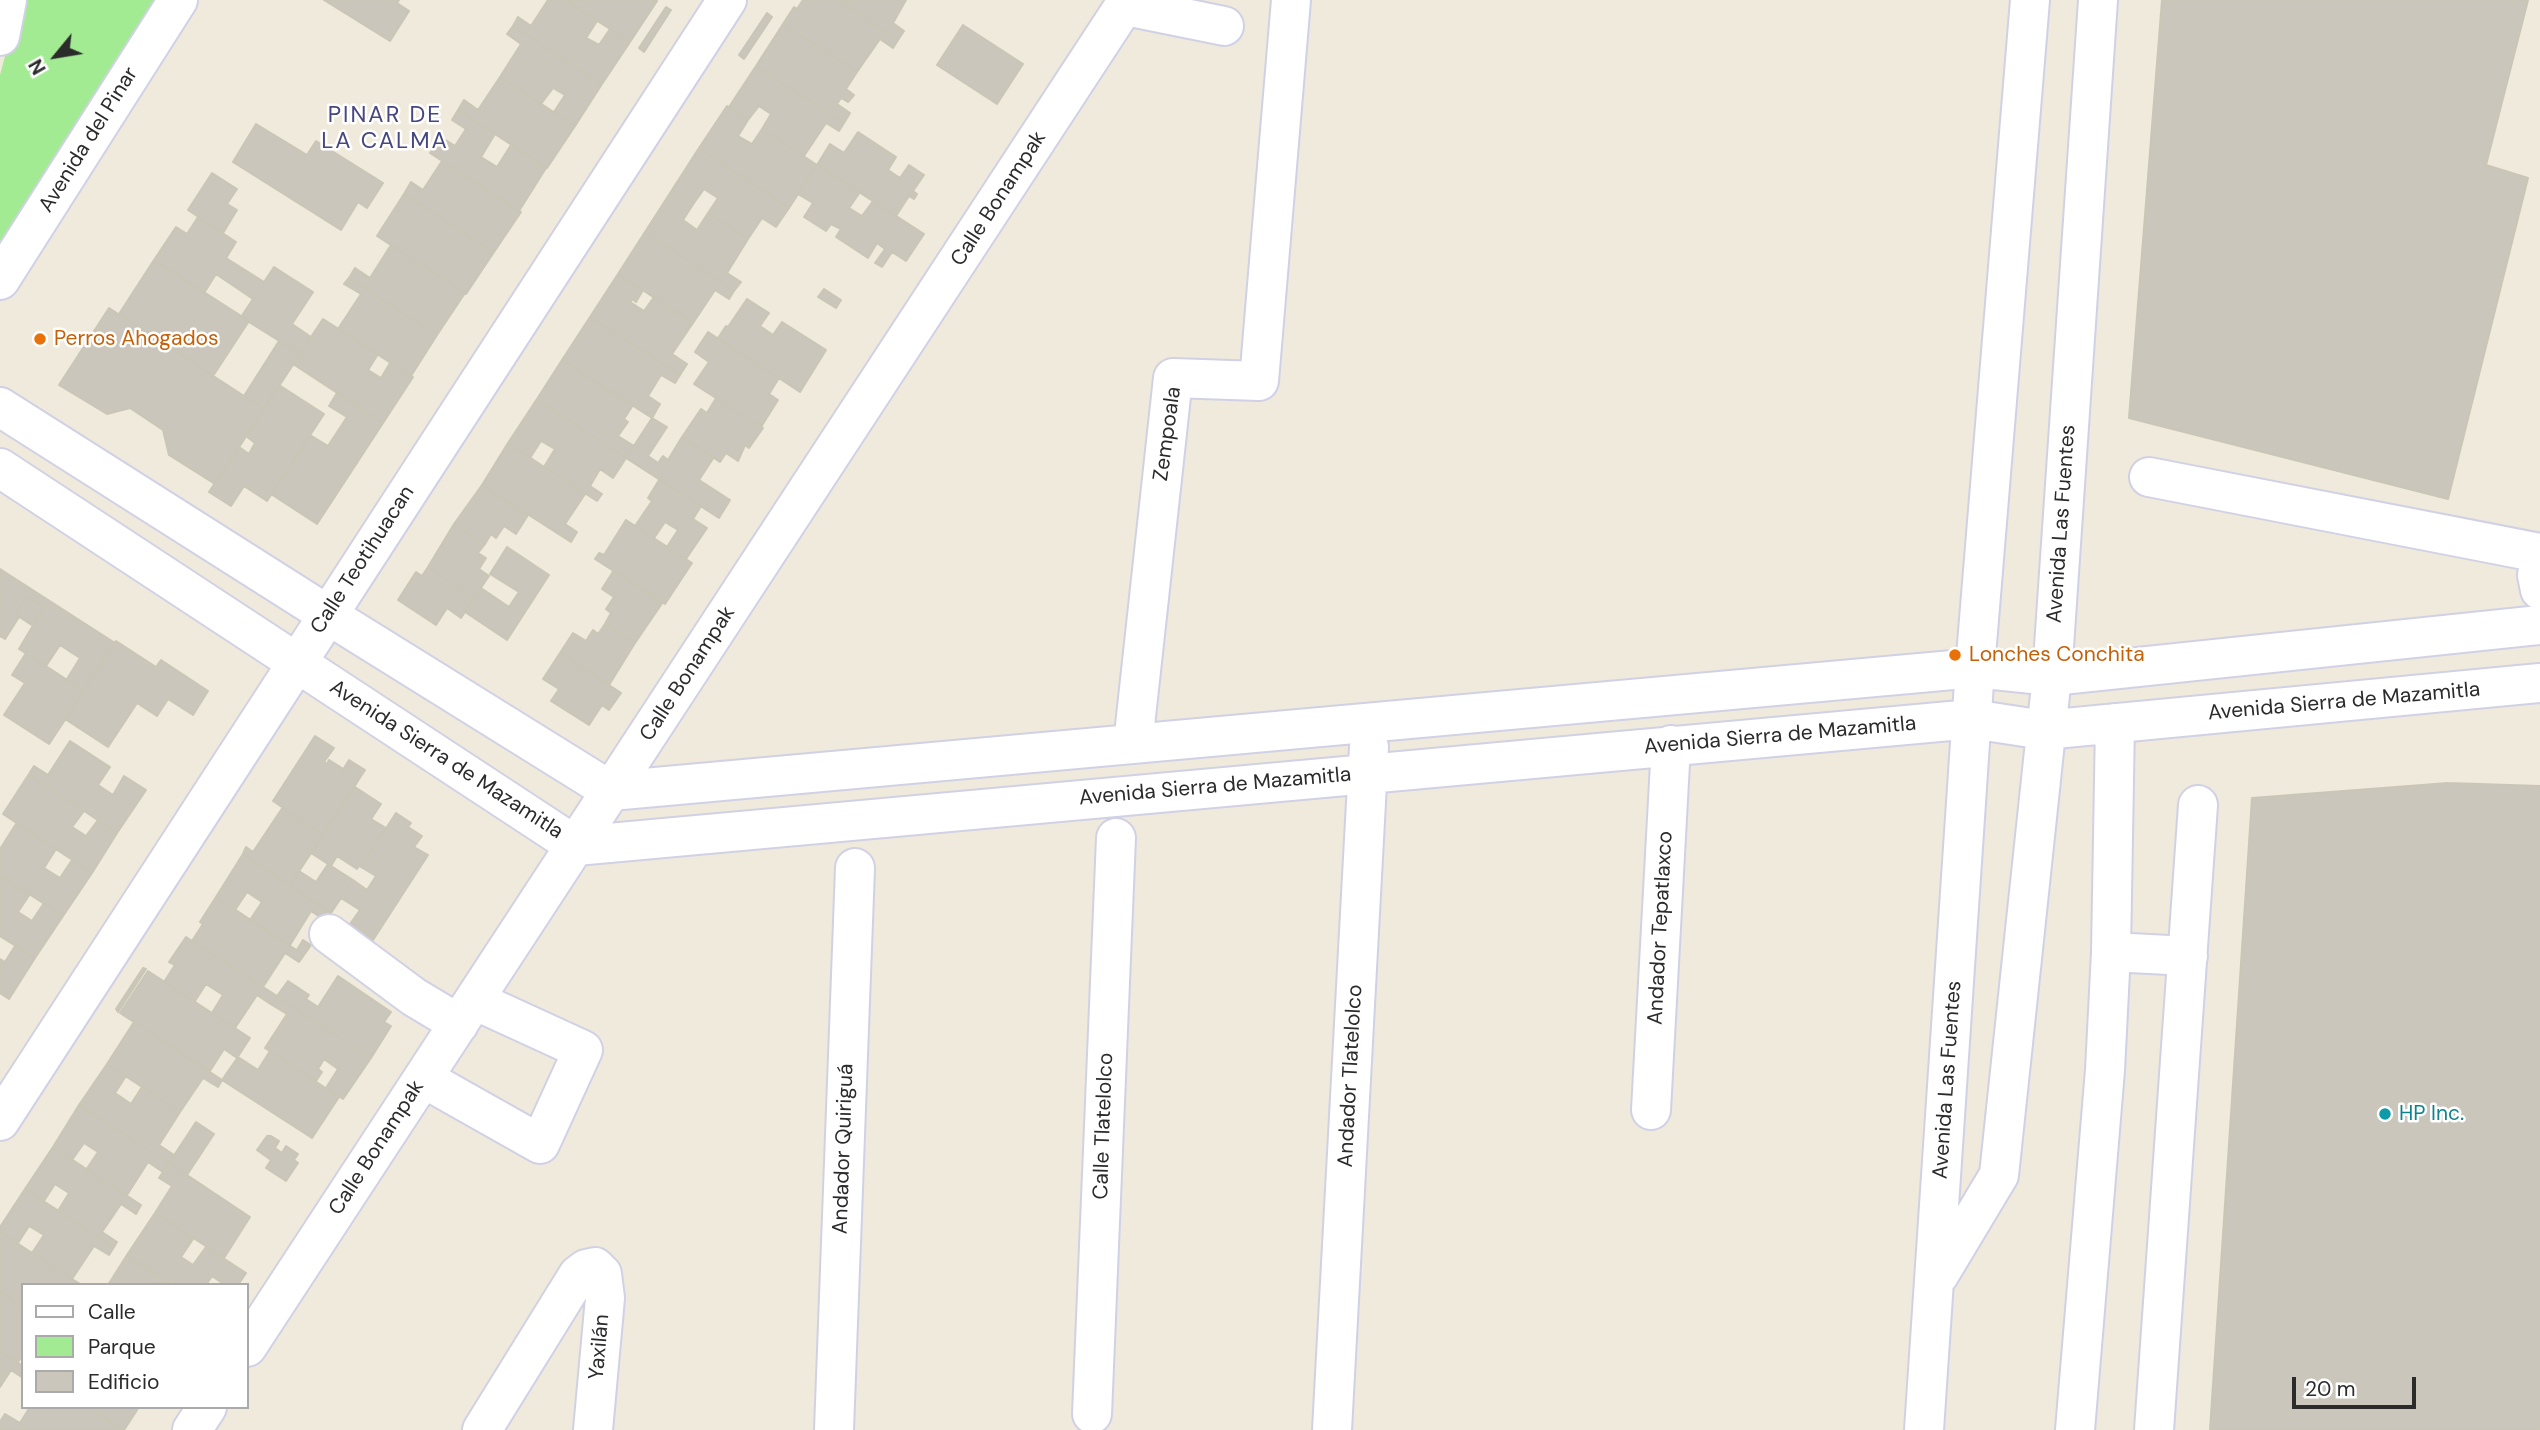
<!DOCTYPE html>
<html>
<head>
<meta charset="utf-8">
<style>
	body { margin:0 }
	#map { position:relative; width:2540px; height:1430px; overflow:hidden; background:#efeadc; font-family:"DM Sans",sans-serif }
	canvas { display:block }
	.legend { position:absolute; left:21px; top:1283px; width:228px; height:126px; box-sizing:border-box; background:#fff; border:2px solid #aaa; margin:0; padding:9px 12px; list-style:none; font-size:21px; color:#2b2b2b }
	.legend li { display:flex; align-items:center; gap:14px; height:35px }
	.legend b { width:35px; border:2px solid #aaa }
	.north { position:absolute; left:21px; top:21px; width:70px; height:70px; -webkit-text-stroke:5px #fff; paint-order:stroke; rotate:240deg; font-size:19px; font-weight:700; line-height:28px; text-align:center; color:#2b2b2b }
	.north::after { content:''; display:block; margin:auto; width:24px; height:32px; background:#2b2b2b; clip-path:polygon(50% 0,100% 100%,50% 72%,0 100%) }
	.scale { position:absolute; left:2292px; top:1377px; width:124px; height:32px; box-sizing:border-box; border:4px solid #2b2b2b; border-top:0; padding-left:9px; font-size:21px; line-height:24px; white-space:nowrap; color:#2b2b2b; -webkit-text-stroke:5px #fff; paint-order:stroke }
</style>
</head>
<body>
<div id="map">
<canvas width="2540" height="1430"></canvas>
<ul class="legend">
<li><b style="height:9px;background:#fff"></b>Calle</li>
<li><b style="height:19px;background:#a2eb92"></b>Parque</li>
<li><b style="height:19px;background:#cac6bb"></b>Edificio</li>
</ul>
<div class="north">N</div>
<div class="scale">20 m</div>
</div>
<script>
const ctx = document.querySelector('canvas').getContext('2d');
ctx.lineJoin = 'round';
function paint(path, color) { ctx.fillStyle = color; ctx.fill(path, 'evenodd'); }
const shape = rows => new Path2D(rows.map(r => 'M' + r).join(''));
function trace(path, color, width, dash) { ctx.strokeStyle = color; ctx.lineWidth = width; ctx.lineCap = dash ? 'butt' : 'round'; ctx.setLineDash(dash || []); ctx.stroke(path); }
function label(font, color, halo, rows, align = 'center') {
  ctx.font = font + ' "DM Sans",sans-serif'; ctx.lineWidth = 5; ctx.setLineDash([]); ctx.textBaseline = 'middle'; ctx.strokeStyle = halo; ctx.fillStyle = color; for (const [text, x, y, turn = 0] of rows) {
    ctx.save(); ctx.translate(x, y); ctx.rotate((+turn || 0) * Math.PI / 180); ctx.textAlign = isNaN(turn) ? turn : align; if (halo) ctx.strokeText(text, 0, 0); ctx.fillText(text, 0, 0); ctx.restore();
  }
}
const green = shape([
	[20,0,157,0,0,256,0,75]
]);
const building = shape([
	[324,0,399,0,397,3,409,11,390,41,324,0],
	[548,0,565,0,597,21,586,38,599,45,610,29,630,42,602,84,513,26,518,17,531,26,548,0],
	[565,0,655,0,657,1,630,42,565,0],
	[803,0,838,0,898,40,893,48,880,39,857,72,783,24,794,7,797,9,803,0],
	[838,0,906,0,893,23,904,31,898,40,838,0],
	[2162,0,2528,0,2486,165,2528,178,2448,499,2129,418,2162,0],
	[666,7,671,10,644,52,639,48,666,7],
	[767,13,772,17,744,59,739,55,767,13],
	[783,24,857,72,846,89,854,95,848,102,841,98,837,104,850,113,844,123,756,66,783,24],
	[963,25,1023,64,997,104,937,65,963,25],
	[513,26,602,84,575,126,554,112,565,95,553,88,541,104,500,77,521,44,507,34,513,26],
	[756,66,844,123,839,131,826,123,804,156,762,129,771,114,759,106,748,120,729,107,756,66],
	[500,77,575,126,547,168,458,110,464,100,478,110,500,77],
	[727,106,748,120,738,136,752,144,762,129,817,165,789,208,699,148,727,106],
	[458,110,495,134,481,157,497,167,511,145,546,168,519,211,430,153,441,137,455,146,466,129,452,120,458,110],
	[256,124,307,155,316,141,383,183,367,208,358,202,341,230,233,162,256,124],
	[858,132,896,157,888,170,900,178,909,165,924,175,913,191,917,194,914,199,909,196,896,216,817,165,830,144,844,153,858,132],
	[699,148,789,208,776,227,762,218,748,239,708,213,718,198,704,189,694,203,672,190,699,148],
	[442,161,521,212,494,252,404,194,411,182,423,190,442,161],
	[817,165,860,192,849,208,862,216,873,201,924,234,906,261,892,252,882,267,875,263,885,249,877,243,868,258,836,237,841,229,831,224,826,231,804,217,813,203,798,194,817,165],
	[212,173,237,189,227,204,237,210,223,233,188,210,212,173],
	[672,190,694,203,683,220,697,230,708,213,748,239,727,273,741,282,734,291,645,232,672,190],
	[404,194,494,252,466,294,377,236,404,194],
	[198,217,236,242,226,258,264,282,274,267,313,292,292,324,311,337,300,354,241,317,253,299,216,274,204,293,154,260,176,227,187,234,198,217],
	[645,232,734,291,729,299,715,290,693,323,618,274,645,232],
	[391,245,465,293,437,335,349,278,355,268,370,278,391,245],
	[154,260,249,321,213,376,119,314,154,260],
	[618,274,643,290,636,302,633,299,630,302,644,311,654,297,693,323,672,354,687,364,680,375,590,317,618,274],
	[349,278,437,335,411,376,338,329,361,294,344,284,349,278],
	[824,289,841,300,836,308,818,297,824,289],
	[747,299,769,313,760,326,773,335,782,322,826,350,800,392,718,338,726,326,728,327,747,299],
	[109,308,264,409,215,484,169,455,163,430,130,408,107,414,59,385,109,308],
	[590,317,680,375,675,383,661,375,648,396,660,404,652,418,562,360,590,317],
	[323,319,378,354,368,370,381,378,390,363,413,377,383,423,293,364,323,319],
	[708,332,779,378,769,394,778,400,761,427,694,384,709,362,695,352,708,332],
	[279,341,300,354,264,409,244,396,279,341],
	[562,360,633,405,624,419,628,422,618,436,634,446,626,458,537,399,562,360],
	[279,385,324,414,267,501,244,486,231,506,209,492,239,447,249,454,255,443,246,436,279,385],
	[337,393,383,423,317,524,271,494,310,435,328,446,347,417,329,406,337,393],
	[716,398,763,428,749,448,745,445,738,461,726,453,720,462,682,437,701,409,707,413,716,398],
	[537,399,626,458,613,478,600,469,590,486,602,494,597,501,544,467,555,449,541,441,530,458,508,443,537,399],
	[652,418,667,427,648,456,658,463,663,456,668,460,682,437,714,457,699,480,730,500,719,518,626,458,652,418],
	[508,443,585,494,565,524,577,532,571,542,482,485,508,443],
	[659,480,701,506,693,519,707,528,686,559,667,547,678,530,665,522,654,538,635,526,652,501,648,498,659,480],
	[482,485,528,515,516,534,504,526,496,538,491,534,485,544,454,524,482,485],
	[626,520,692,563,665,604,595,559,599,553,604,555,626,520],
	[454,524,485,544,478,553,486,558,479,569,489,576,474,598,428,567,454,524],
	[507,547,549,575,507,640,465,612,481,588,509,607,519,592,490,574,507,547],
	[428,567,474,598,461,618,447,608,436,625,398,600,416,572,422,576,428,567],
	[0,569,115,643,84,691,67,679,80,658,60,645,46,666,19,649,44,607,28,596,15,614,19,617,5,639,0,636,0,569],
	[614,570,663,602,635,643,605,624,611,613,606,609,614,597,602,589,614,570],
	[28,596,44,607,33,626,15,614,28,596],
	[605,624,635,643,609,685,560,653,573,633,586,641,593,630,598,634,605,624],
	[116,641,156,667,161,660,208,691,193,715,168,699,157,716,137,703,108,747,65,719,116,641],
	[26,653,84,691,49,744,4,715,25,683,12,675,26,653],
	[560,653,621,693,609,710,602,705,589,725,551,701,559,689,543,679,560,653],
	[315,736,334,748,324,762,327,764,329,760,342,768,341,773,349,760,365,770,323,835,273,801,315,736],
	[70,741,110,767,98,785,113,795,124,776,146,790,117,833,29,774,34,766,48,775,70,741],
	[29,774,84,811,72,827,86,836,98,820,117,833,92,873,3,814,29,774],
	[2448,783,2540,786,2540,1430,2210,1430,2252,798,2448,783],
	[355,787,381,804,371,819,386,828,361,867,360,865,357,869,337,856,331,866,353,880,331,913,290,885,299,871,316,882,328,864,311,853,355,787],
	[283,807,323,835,290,885,243,854,246,847,253,852,283,807],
	[396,813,411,823,408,827,422,836,414,847,428,855,373,940,350,924,360,910,341,898,353,880,367,890,376,876,361,867,396,813],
	[16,824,56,849,44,868,60,878,72,860,92,873,63,916,0,875,0,849,16,824],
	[243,854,331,913,326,921,311,911,290,945,250,920,262,902,247,892,235,910,216,897,243,854],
	[0,875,30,894,18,912,32,921,44,903,63,916,35,958,0,936,0,875],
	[216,897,304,955,299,962,285,953,263,987,192,941,203,924,200,922,216,897],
	[186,937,277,996,272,1005,257,995,235,1028,212,1013,223,995,206,984,195,1001,164,982,175,965,169,962,186,937],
	[303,940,311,945,304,955,297,950,303,940],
	[15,946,35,958,9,999,0,993,0,959,5,962,15,946],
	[143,968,146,969,118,1012,116,1009,143,968],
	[148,971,250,1038,237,1058,224,1049,210,1071,120,1013,148,971],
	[338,976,391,1012,384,1022,391,1026,371,1058,277,996,288,981,309,995,306,999,318,1007,338,976],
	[277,996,371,1058,343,1099,326,1088,338,1069,324,1059,318,1069,322,1072,316,1081,265,1048,287,1014,272,1005,277,996],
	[134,1022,222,1080,218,1087,203,1078,180,1112,107,1064,134,1022],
	[270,1051,339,1097,312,1138,222,1080,238,1057,258,1070,270,1051],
	[107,1064,126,1076,115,1093,131,1104,142,1087,180,1112,159,1145,174,1155,169,1163,79,1105,107,1064],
	[79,1105,169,1163,163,1172,148,1162,127,1195,86,1170,98,1152,84,1143,72,1160,53,1147,79,1105],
	[196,1122,214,1134,187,1175,169,1163,196,1122],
	[267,1136,271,1136,279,1141,275,1148,282,1153,286,1146,298,1154,294,1160,298,1163,286,1181,266,1168,271,1160,257,1150,267,1136],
	[53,1147,141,1205,136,1214,121,1204,102,1232,117,1242,114,1247,58,1211,69,1193,55,1184,44,1201,25,1189,53,1147],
	[169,1163,250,1217,224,1258,155,1213,172,1186,159,1178,169,1163],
	[25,1189,114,1247,109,1255,94,1246,72,1279,32,1253,44,1235,29,1226,18,1243,0,1232,0,1227,25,1189],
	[155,1213,193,1239,181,1257,193,1265,206,1247,246,1273,238,1285,225,1285,212,1276,206,1285,173,1285,127,1255,155,1213],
	[0,1232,72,1279,82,1285,23,1285,23,1306,2,1292,0,1291,0,1232],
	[127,1255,135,1261,170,1283,108,1285,127,1255],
	[0,1291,23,1306,23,1354,18,1362,0,1351,0,1291],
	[0,1351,23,1366,23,1378,11,1370,0,1387,0,1351],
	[30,1407,87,1407,122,1430,31,1430,20,1423,30,1407],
	[87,1407,139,1407,124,1430,87,1407],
	[5,1414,20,1423,31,1430,0,1430,0,1422,5,1414]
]);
const minor = shape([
	[1125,6,1224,26],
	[0,36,7,0],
	[0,280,178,0],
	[0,407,328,615,611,791,1975,668,2052,676,2540,625],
	[0,468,576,846,1972,719,2044,730,2540,683],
	[2149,477,2540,553],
	[2540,565,2537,575,2540,590],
	[1133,744,1173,378,1259,381,1291,0],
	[329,934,414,997,459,1024],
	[2111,952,2115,723],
	[423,1078,540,1144,583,1050,474,1000],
	[1651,1110,1671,745],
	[0,1121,727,0],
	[1939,1275,1999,1175,2052,676,2098,0],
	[247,1347,1128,0],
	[1092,1414,1116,838],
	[192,1430,207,1407],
	[482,1430,578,1275,586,1269,595,1267,602,1274,605,1298,593,1430],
	[834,1430,855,868],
	[1332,1430,1369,747],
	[1924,1430,1975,668,2030,0],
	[2075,1430,2105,1070,2111,952,2188,956],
	[2154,1430,2198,805]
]);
const markers = [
	[40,339,7,"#e8710a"],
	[1955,655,7,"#e8710a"],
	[2385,1114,7,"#0f9aa8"]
];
const streetNames = [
	["Avenida del Pinar",89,140,-58],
	["Calle Bonampak",999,199,-57],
	["Zempoala",1168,434,-82],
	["Avenida Las Fuentes",2062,524,-86],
	["Calle Teotihuacan",363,560,-57],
	["Calle Bonampak",688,674,-57],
	["Avenida Sierra de Mazamitla",2344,702,-5],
	["Avenida Sierra de Mazamitla",1780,736,-5],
	["Avenida Sierra de Mazamitla",446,760,33],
	["Avenida Sierra de Mazamitla",1215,787,-5],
	["Andador Tepatlaxco",1661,928,-87],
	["Andador Tlatelolco",1351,1076,-87],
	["Avenida Las Fuentes",1948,1080,-86],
	["Calle Tlatelolco",1104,1126,-88],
	["Calle Bonampak",377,1148,-57],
	["Andador Quiriguá",844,1149,-88],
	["Yaxilán",600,1347,-85]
];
const foodNames = [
	["Perros Ahogados",54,339],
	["Lonches Conchita",1969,655]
];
const cultureNames = [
	["HP Inc.",2399,1114]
];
const neighbourhoodNames = [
	["PINAR DE",385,116],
	["LA CALMA",385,142]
];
paint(green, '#a2eb92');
paint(building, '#cac6bb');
trace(building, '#cac6b5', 2);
trace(minor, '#d1d1e6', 42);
trace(minor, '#fff', 38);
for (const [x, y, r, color] of markers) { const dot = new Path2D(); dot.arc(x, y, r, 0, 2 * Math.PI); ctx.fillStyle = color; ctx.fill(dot); trace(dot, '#fff', 2.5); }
label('21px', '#2b2b2b', '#fff', streetNames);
label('21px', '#c56008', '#fff', foodNames, 'left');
label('21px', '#0d838f', '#fff', cultureNames, 'left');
ctx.letterSpacing = '2px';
label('23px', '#464781', '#fff', neighbourhoodNames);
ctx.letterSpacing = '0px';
</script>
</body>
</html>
